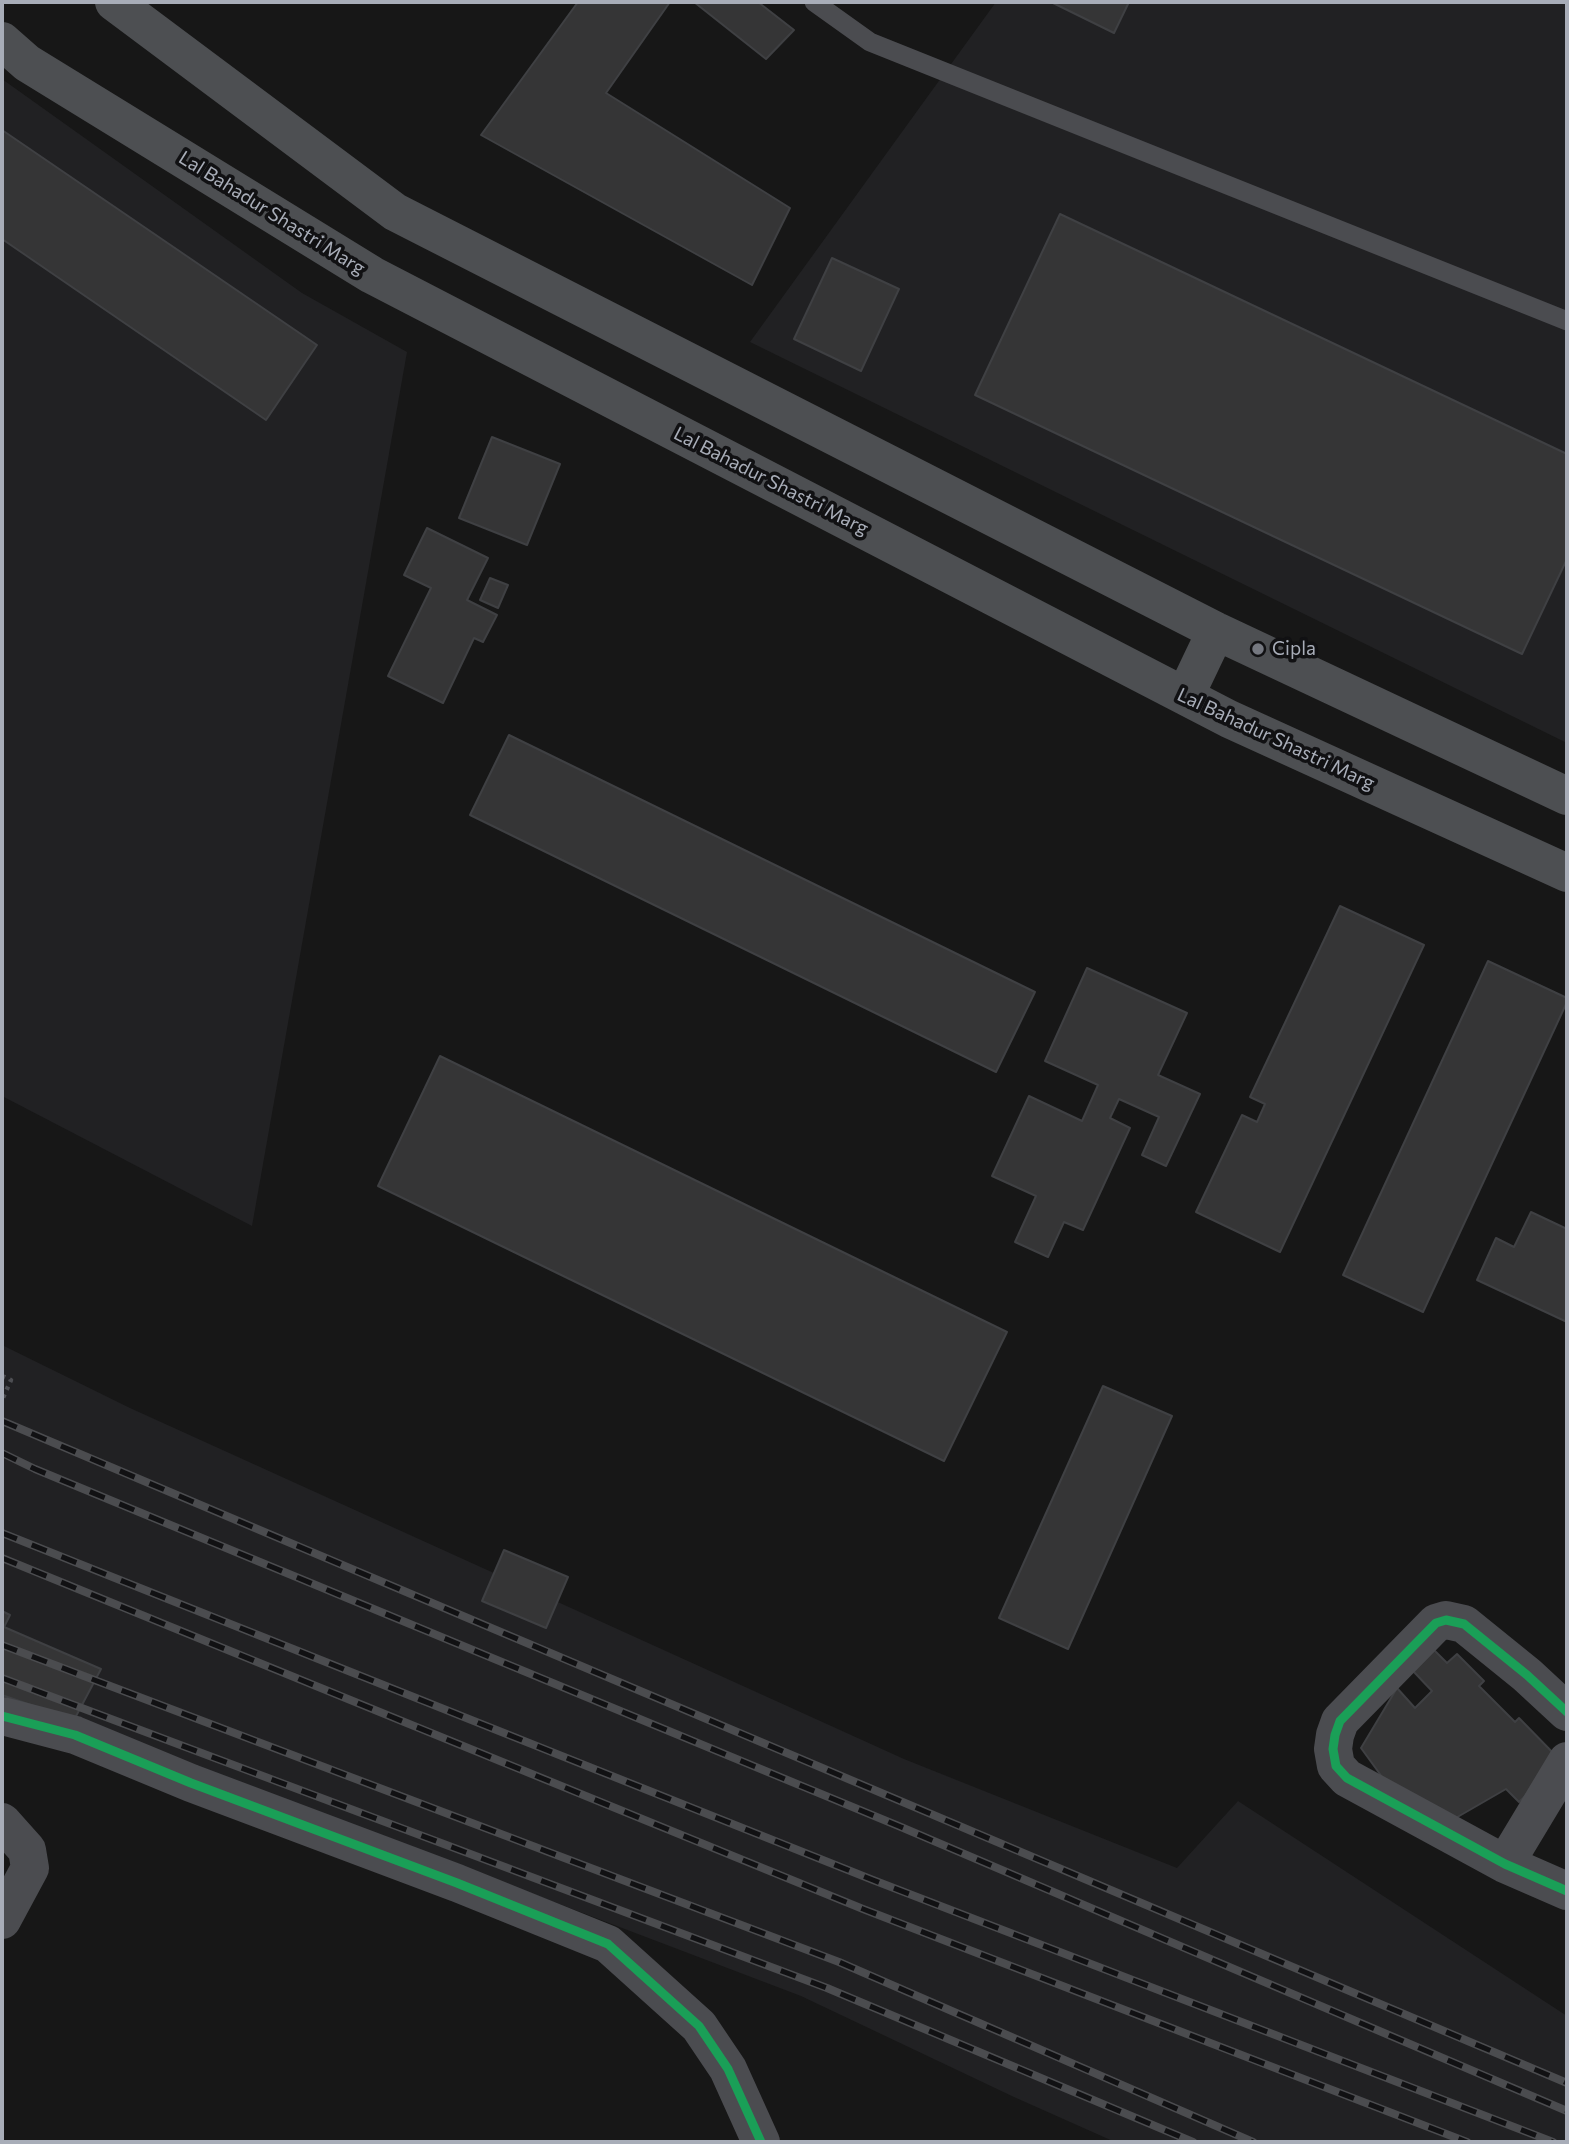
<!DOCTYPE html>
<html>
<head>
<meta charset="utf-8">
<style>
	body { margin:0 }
	#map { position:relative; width:1569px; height:2144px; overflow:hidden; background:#171717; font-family:Commissioner,sans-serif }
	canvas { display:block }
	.frame { position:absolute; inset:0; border:4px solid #a8adb8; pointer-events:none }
</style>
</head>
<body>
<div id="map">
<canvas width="1569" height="2144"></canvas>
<div class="frame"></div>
</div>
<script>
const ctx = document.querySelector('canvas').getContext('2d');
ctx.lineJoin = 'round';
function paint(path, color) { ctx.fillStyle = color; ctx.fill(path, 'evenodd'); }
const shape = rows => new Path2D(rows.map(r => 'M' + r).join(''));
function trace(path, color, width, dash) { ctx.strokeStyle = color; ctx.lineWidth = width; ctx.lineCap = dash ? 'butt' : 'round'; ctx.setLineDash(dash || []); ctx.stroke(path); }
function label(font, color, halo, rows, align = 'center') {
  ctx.font = font + ' Commissioner,sans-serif'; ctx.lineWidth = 7; ctx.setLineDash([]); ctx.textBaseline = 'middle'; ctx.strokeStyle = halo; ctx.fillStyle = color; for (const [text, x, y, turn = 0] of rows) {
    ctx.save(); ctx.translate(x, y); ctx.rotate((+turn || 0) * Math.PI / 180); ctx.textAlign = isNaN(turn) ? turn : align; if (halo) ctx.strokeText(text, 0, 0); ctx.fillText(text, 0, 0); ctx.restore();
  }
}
const built = shape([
	[996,2,1567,2,1567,743,750,342],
	[2,79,302,293,407,352,252,1226,2,1096],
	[2,1345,130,1408,904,1759,1177,1868,1238,1801,1567,2016,1567,2142,1115,2142,1014,2097,801,1996,99,1729,2,1704]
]);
const building = shape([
	[578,2,670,2,606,93,790,208,752,285,481,135,578,2],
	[694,2,758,2,794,30,766,59,694,2],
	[1051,2,1129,2,1114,33,1051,2],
	[2,130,317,345,266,420,2,239,2,130],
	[1060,214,1567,454,1567,559,1522,654,975,395,1060,214],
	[832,258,899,289,861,371,794,339,832,258],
	[492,437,560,464,527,545,459,518,492,437],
	[427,528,488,558,467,600,497,615,483,642,474,638,443,703,388,676,431,588,404,575,427,528],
	[490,578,508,585,498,608,480,600,490,578],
	[509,735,1035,992,996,1072,470,815,509,735],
	[1340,906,1424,945,1280,1252,1196,1212,1242,1115,1257,1122,1265,1104,1250,1097,1340,906],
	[1488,961,1567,998,1567,1002,1423,1312,1343,1275,1488,961],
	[1087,968,1187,1013,1158,1075,1200,1094,1166,1166,1142,1155,1159,1117,1119,1099,1110,1118,1130,1128,1083,1230,1064,1222,1048,1257,1015,1242,1036,1196,992,1176,1029,1096,1082,1121,1098,1085,1045,1061,1087,968],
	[440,1056,1007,1332,944,1461,378,1186,440,1056],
	[1531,1212,1567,1229,1567,1322,1477,1280,1496,1238,1514,1247,1531,1212],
	[1103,1386,1172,1416,1068,1649,999,1618,1103,1386],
	[504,1550,568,1577,546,1628,482,1601,504,1550],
	[2,1611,10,1615,4,1627,101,1669,74,1720,2,1695,2,1611],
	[1434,1650,1447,1663,1457,1654,1484,1681,1479,1686,1515,1722,1519,1718,1561,1761,1519,1802,1506,1789,1454,1819,1393,1792,1361,1748,1397,1688,1415,1708,1432,1691,1413,1671,1434,1650]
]);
const path = shape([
	[2,1376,11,1380,2,1400]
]);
const service = shape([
	[814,2,870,42,1567,321]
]);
const minor = shape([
	[1567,1712,1527,1675,1464,1624,1446,1620,1436,1623,1340,1721,1335,1735,1333,1749,1336,1766,1347,1778,1505,1864,1567,1891],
	[2,1716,75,1735,191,1783,457,1883,608,1944,699,2026,728,2069,761,2142],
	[2,1822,27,1850,30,1868,2,1920],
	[1505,1864,1567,1761]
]);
const primary = shape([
	[114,2,395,212,1216,631,1567,796],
	[2,41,27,63,372,275,1229,719,1567,873],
	[1185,696,1216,631]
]);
const rail = shape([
	[2,1421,1567,2083],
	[2,1453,35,1469,901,1827,1567,2111],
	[2,1533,873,1880,1553,2142],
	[2,1558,863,1909,1467,2142],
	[2,1645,839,1962,1253,2142],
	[2,1678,827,1988,1193,2142]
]);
const cycleway = shape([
	[1567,1712,1527,1675,1464,1624,1446,1620,1436,1623,1340,1721,1335,1735,1333,1749,1336,1766,1347,1778,1505,1864,1567,1891],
	[2,1716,75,1735,191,1783,457,1883,608,1944,699,2026,728,2069,761,2142]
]);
const markers = [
	[1258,649,7,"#757880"]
];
const streetNames = [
	["Lal Bahadur Shastri Marg",272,213,32],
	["Lal Bahadur Shastri Marg",771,481,27],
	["Lal Bahadur Shastri Marg",1276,739,25]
];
const poiNames = [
	["Cipla",1272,649]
];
paint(built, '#212123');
paint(building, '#353536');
trace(building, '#3f4043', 2);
trace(path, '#4d4e52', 4.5, [3.5, 5]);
trace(service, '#4b4c50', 19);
trace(minor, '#4b4c50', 38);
trace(primary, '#4d4f52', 38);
trace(rail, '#4b4c4f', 8);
trace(rail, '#111113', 5, [16]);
trace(cycleway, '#1a9f57', 9);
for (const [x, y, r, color] of markers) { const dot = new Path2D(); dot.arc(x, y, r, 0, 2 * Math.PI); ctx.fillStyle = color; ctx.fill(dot); trace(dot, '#111113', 2.5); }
label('19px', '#a8adb8', '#111113', streetNames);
label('19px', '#a8adb8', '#111113', poiNames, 'left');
</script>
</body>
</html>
